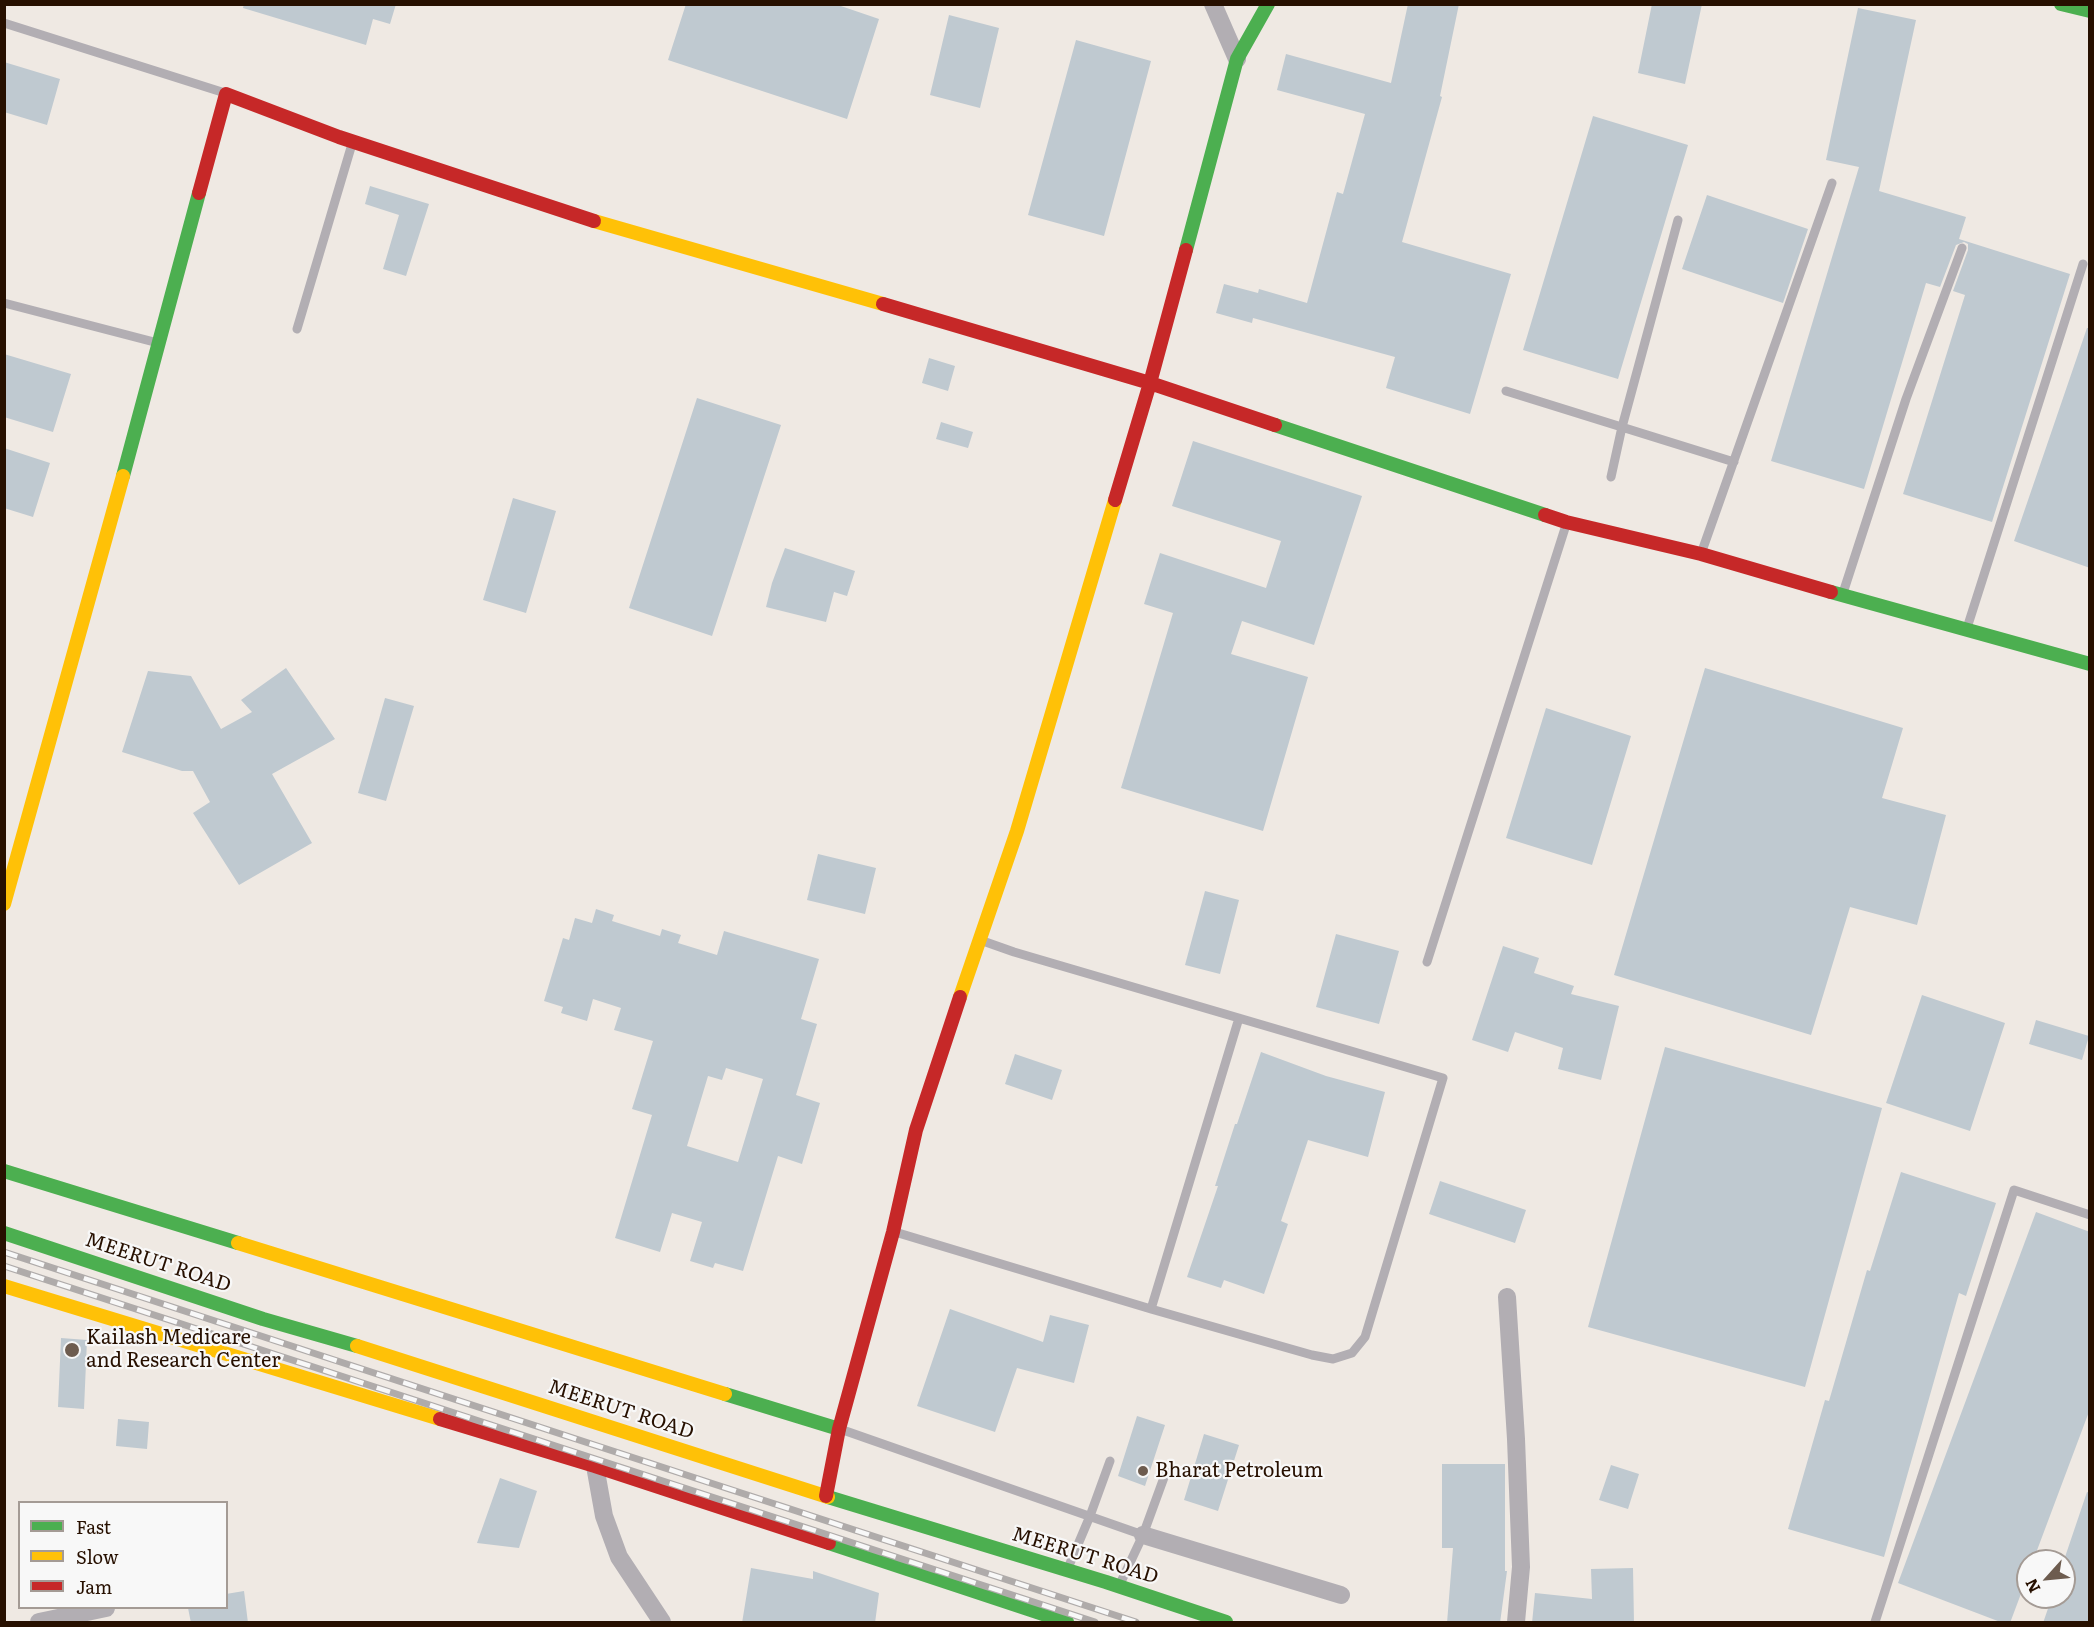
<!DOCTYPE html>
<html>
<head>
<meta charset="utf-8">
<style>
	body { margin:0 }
	#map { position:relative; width:2094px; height:1627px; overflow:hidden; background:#efe9e3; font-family:Literata,serif }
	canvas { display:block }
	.frame { position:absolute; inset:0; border:6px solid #271000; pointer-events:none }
	.legend { position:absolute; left:18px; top:1501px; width:210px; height:108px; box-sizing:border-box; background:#f8f8f8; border:2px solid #a49b95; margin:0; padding:8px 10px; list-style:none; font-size:18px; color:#271000 }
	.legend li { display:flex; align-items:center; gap:12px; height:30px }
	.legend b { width:30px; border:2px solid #a49b95 }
	.north { position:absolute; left:2016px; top:1549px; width:60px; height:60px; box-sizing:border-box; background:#f8f8f8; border:2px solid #a49b95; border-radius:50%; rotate:243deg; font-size:16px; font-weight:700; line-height:24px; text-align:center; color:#271000 }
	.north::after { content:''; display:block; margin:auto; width:21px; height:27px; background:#6d5c4f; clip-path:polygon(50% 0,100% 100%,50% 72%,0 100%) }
</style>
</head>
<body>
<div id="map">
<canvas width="2094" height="1627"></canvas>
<div class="frame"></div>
<ul class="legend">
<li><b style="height:8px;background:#4caf50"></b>Fast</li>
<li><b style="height:8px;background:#ffc107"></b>Slow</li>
<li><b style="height:8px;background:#c62828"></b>Jam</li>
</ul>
<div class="north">N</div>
</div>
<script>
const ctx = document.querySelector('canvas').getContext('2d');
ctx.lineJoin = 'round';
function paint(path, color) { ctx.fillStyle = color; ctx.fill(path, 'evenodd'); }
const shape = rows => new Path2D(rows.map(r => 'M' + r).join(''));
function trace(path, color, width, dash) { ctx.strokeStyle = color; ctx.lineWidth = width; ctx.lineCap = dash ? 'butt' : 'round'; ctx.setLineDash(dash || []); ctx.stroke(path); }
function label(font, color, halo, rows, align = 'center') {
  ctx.font = font + ' Literata,serif'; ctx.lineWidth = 4.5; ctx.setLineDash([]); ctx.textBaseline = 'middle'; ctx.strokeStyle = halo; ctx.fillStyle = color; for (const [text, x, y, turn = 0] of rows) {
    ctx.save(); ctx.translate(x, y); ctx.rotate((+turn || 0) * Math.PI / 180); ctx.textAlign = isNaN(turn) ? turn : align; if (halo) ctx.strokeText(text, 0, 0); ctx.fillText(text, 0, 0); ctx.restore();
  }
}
const building = shape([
	[244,4,396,4,390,24,373,19,366,45,243,8],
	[686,4,835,4,879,19,847,119,668,60],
	[1408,4,1459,4,1440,96,1442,97,1402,242,1511,274,1470,414,1386,388,1395,357,1253,318,1252,323,1216,313,1224,284,1258,293,1259,289,1307,303,1337,192,1343,194,1365,114,1277,90,1286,54,1391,83],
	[1652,4,1702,4,1685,84,1638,73],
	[1858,8,1916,20,1879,191,1966,217,1959,239,2070,274,1992,522,1903,494,1965,295,1953,291,1968,250,1968,244,1964,242,1956,245,1940,287,1926,283,1864,489,1771,461,1859,167,1826,160],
	[949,15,999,28,980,108,930,95],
	[1076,40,1151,61,1104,236,1028,215],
	[4,62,60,79,47,125,4,112],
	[1593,116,1688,145,1618,379,1523,350],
	[370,186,429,204,406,276,383,269,399,215,365,204],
	[1707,195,1808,229,1783,303,1682,269],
	[2087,328,2090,328,2090,568,2014,541],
	[4,354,71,374,53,432,4,417],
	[929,358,955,366,948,391,922,383],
	[697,398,781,425,712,636,629,608],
	[941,422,973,432,968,448,936,439],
	[1193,441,1362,496,1314,645,1242,621,1231,654,1308,677,1263,831,1121,788,1173,613,1144,604,1160,553,1266,588,1281,541,1172,506],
	[4,448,50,463,33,517,4,508],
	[513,498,556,511,526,613,483,600],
	[785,548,855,571,847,596,834,592,826,622,766,607,772,583],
	[286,668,335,739,272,774,312,843,239,885,193,813,210,802,193,771,182,771,122,752,148,671,191,676,221,729,252,712,241,700],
	[1705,668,1903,728,1882,798,1946,815,1917,925,1850,907,1811,1035,1614,975],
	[385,698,414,706,386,801,358,793],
	[1546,708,1631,736,1592,865,1506,838],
	[818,854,876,868,865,914,807,900],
	[1205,891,1239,900,1220,974,1185,965],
	[596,909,614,915,612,921,660,936,662,929,681,935,678,943,717,955,724,931,819,959,801,1019,817,1024,796,1095,820,1103,802,1164,778,1156,743,1271,715,1263,713,1268,690,1261,702,1222,672,1213,660,1252,615,1238,652,1115,632,1109,653,1041,614,1030,621,1008,593,999,587,1021,561,1013,563,1007,544,1001,563,938,569,940,575,918,592,923],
	[726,1068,763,1079,738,1162,687,1146,708,1076,722,1080],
	[1336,934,1399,951,1379,1024,1316,1007],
	[1503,946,1539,958,1534,973,1574,986,1571,994,1619,1006,1601,1080,1558,1069,1563,1048,1515,1032,1508,1052,1472,1040],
	[1922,995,2005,1023,1970,1131,1886,1103],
	[2036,1020,2089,1036,2082,1060,2029,1044],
	[1665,1047,1882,1108,1805,1387,1588,1327],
	[1261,1052,1326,1076,1385,1092,1368,1157,1308,1140,1281,1221,1288,1224,1264,1294,1224,1280,1221,1288,1187,1277,1218,1186,1215,1186,1235,1124,1237,1124],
	[1015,1054,1062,1070,1052,1100,1005,1084],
	[1901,1172,1996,1203,1966,1296,1959,1293,1884,1557,1788,1529,1825,1400,1829,1401,1867,1270,1870,1271],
	[1440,1181,1526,1210,1515,1243,1429,1214],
	[2036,1212,2090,1232,2090,1409,2033,1561,2028,1561,2028,1575,2010,1623,2003,1623,1898,1583],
	[950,1309,1043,1342,1050,1315,1089,1325,1074,1383,1017,1368,995,1432,917,1406],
	[61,1338,87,1340,84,1409,58,1407],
	[1137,1416,1165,1425,1145,1486,1118,1476],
	[118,1419,149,1422,147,1449,116,1446],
	[1204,1434,1239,1445,1218,1511,1184,1500],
	[1442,1464,1505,1464,1505,1571,1507,1571,1500,1623,1447,1623,1453,1548,1442,1548],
	[1611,1465,1639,1474,1628,1509,1599,1500],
	[500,1478,537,1491,519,1548,477,1543],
	[2087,1492,2090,1493,2090,1623,2043,1623,2052,1597,2064,1597,2064,1560],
	[751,1568,813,1579,813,1571,879,1593,875,1623,742,1623],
	[1633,1568,1634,1623,1532,1623,1535,1593,1592,1599,1591,1569],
	[244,1591,248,1623,191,1623,188,1608,226,1608,226,1594]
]);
const lane = shape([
	[4,23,225,93],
	[4,303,158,343],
	[297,329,352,144],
	[1506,391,1734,462],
	[1611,477,1622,427,1678,220],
	[1702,551,1832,183],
	[1843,593,1906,399,1962,248],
	[1967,628,2083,264],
	[1427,962,1566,525],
	[895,1232,1151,1309,1312,1355,1333,1359,1352,1353,1365,1337,1443,1078,1014,952,980,940],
	[1151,1309,1239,1018],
	[840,1429,1143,1535],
	[1068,1568,1090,1516,1110,1461],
	[1120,1584,1143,1535,1166,1472],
	[1875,1622,2014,1190,2090,1215]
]);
const street = shape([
	[1213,4,1237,59],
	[1507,1297,1516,1439,1521,1567,1516,1622],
	[595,1466,604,1516,619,1557,662,1622],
	[1143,1535,1341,1595],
	[39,1622,106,1608]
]);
const fast = shape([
	[2061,4,2090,11],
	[1186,250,1237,59,1268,4],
	[1275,425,1545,515],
	[123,476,199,193],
	[1831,592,2090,664],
	[4,1171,238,1243],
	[4,1233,263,1319,357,1346],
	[725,1394,839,1429],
	[828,1497,1106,1582,1226,1622],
	[829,1543,1067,1622]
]);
const slow = shape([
	[594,221,883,304],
	[4,904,123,476],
	[960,997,1017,831,1115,500],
	[238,1243,725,1394],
	[4,1286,440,1419],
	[357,1346,828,1497]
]);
const jam = shape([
	[199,193,226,94,339,137,594,221],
	[883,304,1150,383,1275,425],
	[1115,500,1150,383,1186,250],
	[1545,515,1566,522,1701,554,1831,592],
	[440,1419,595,1466,829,1543],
	[826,1496,839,1429,893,1232,916,1130,960,997]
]);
const rail = shape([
	[4,1252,1136,1622],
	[4,1266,1095,1622]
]);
const markers = [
	[72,1350,8,"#6d5c4f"],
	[1143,1471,6,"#6d5c4f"]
];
const streetNames = [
	["MEERUT ROAD",158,1263,18],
	["MEERUT ROAD",621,1410,18],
	["MEERUT ROAD",1085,1556,17]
];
const poiNames = [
	["Kailash Medicare",86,1338],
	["and Research Center",86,1361],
	["Bharat Petroleum",1155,1471]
];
paint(building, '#bfc9d0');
trace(lane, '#b2aeb3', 9);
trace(street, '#b2aeb3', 18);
trace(fast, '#4caf50', 14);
trace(slow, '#ffc107', 14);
trace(jam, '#c62828', 14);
trace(rail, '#afabaa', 7);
trace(rail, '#f8f8f8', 4.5, [14]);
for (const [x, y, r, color] of markers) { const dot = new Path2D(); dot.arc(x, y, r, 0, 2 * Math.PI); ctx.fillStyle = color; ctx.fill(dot); trace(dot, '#f8f8f8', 2); }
label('20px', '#271000', '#f8f8f8', streetNames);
label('20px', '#271000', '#f8f8f8', poiNames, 'left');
</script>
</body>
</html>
